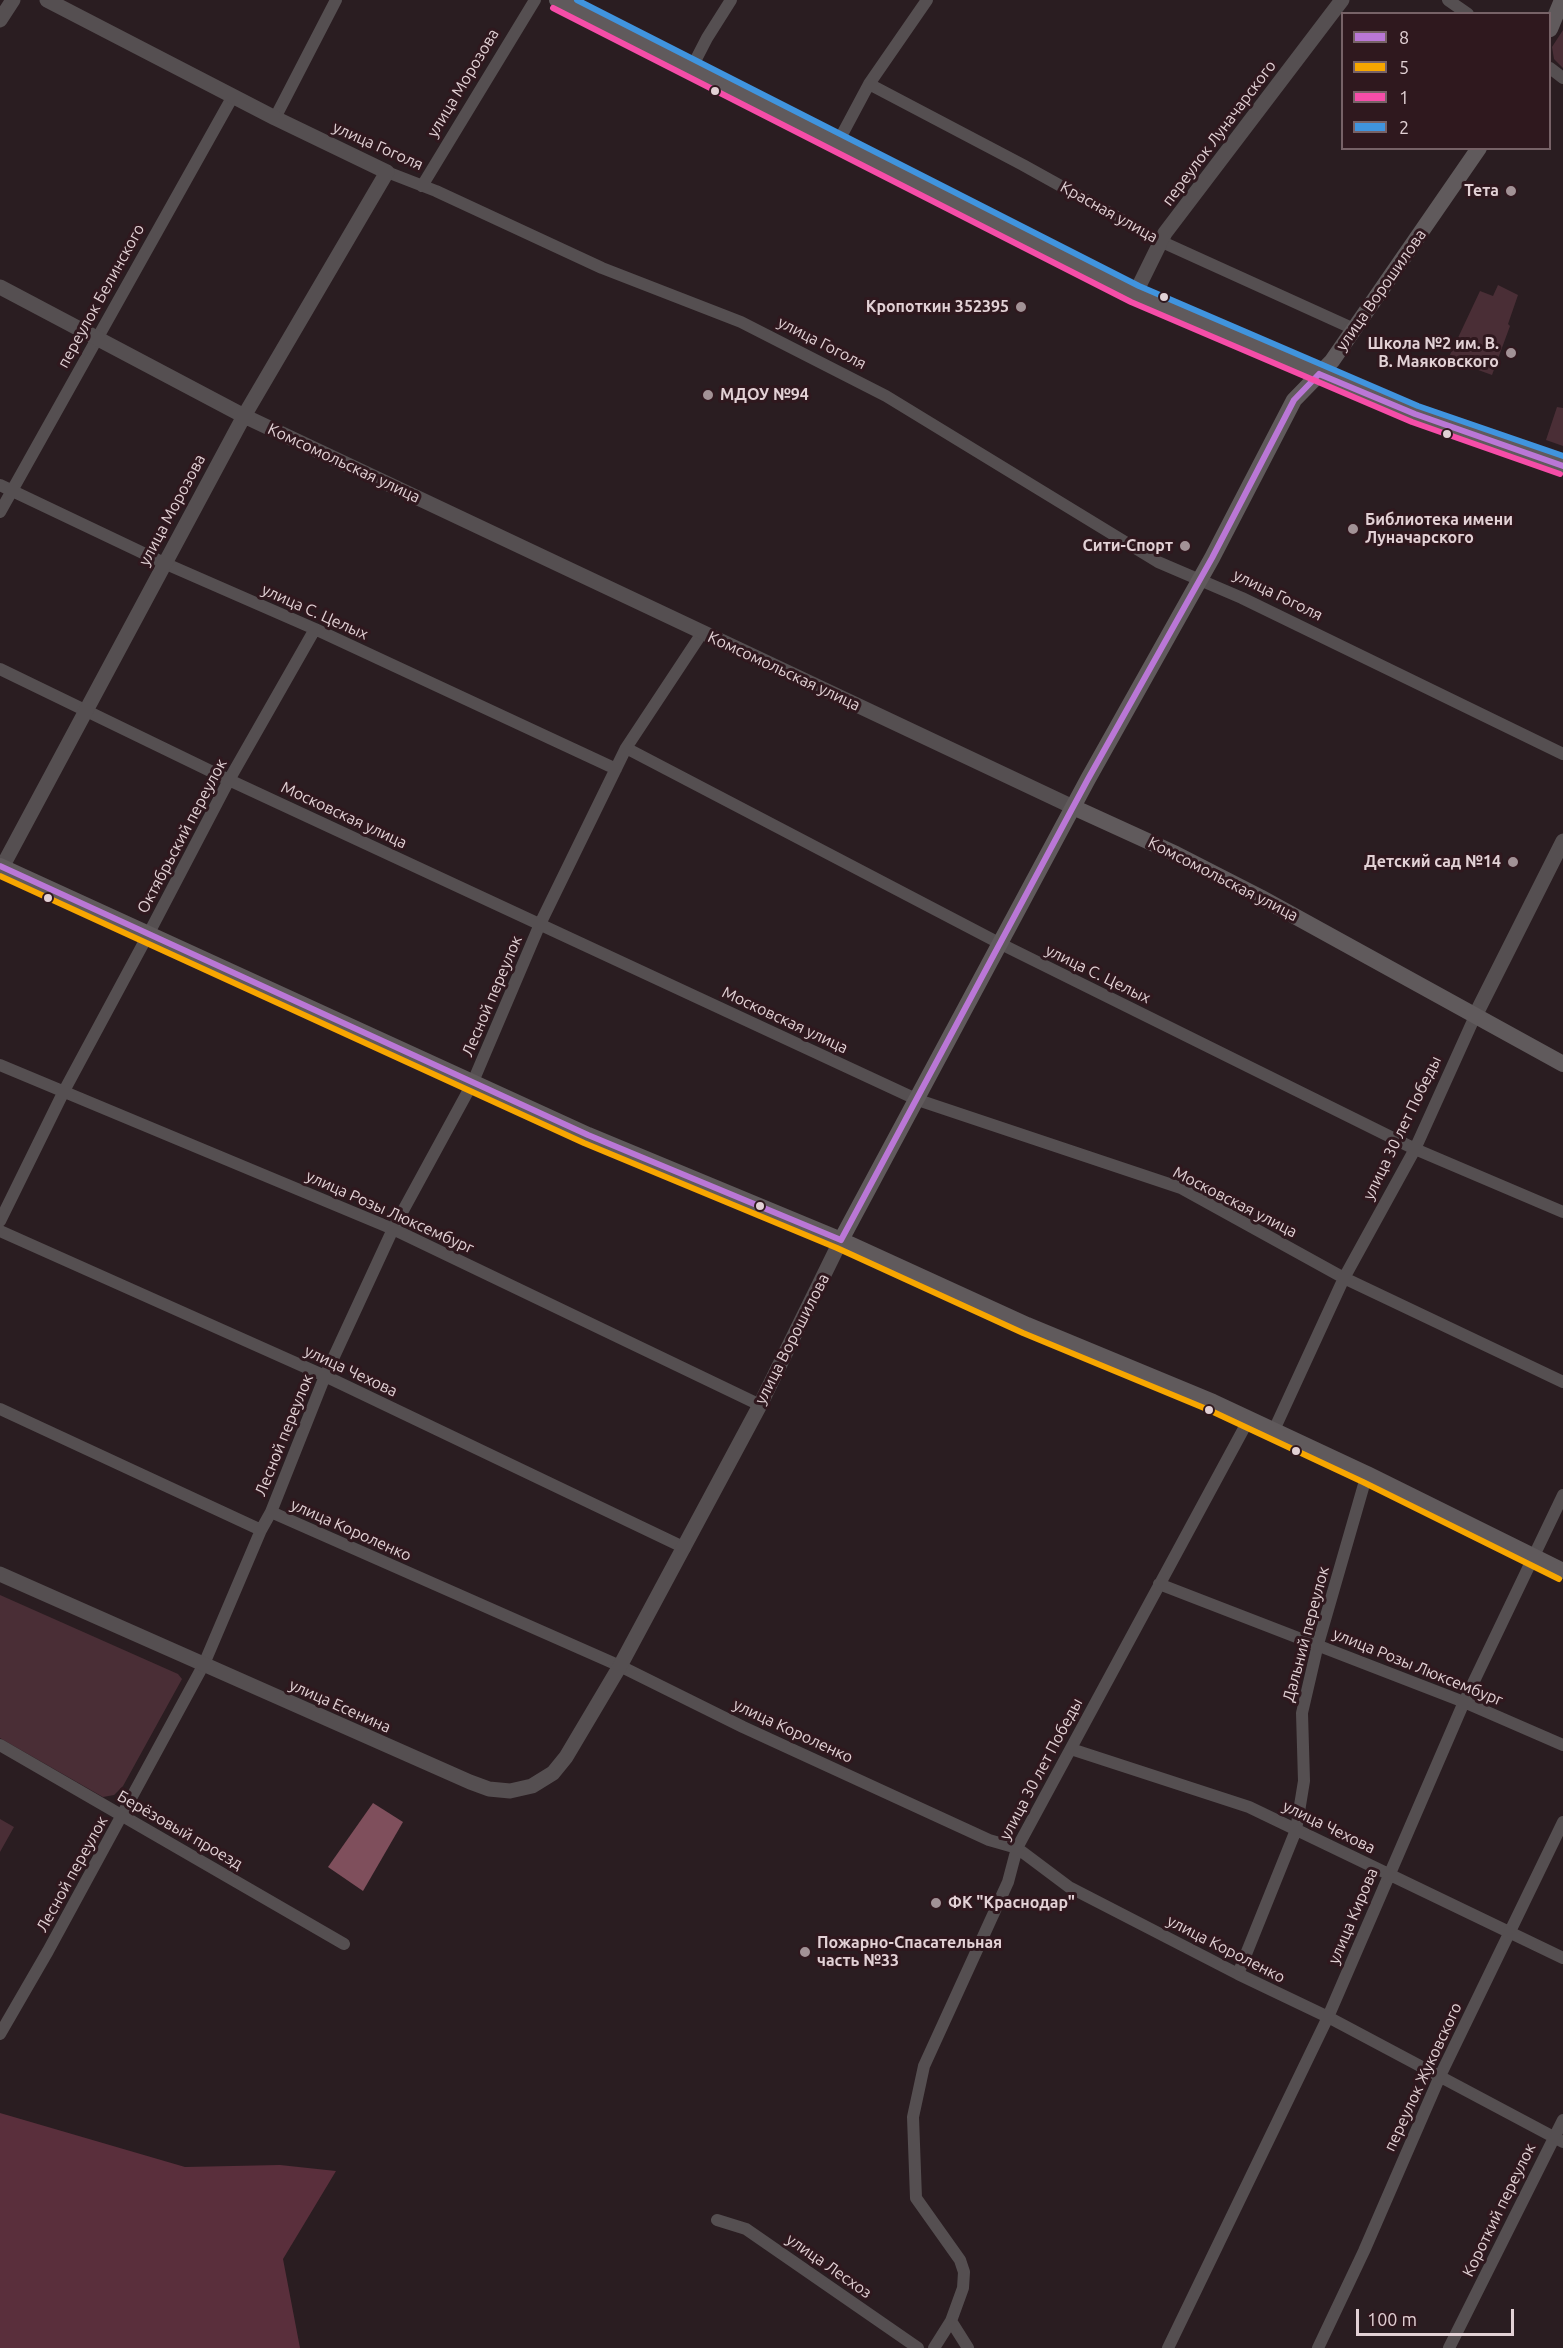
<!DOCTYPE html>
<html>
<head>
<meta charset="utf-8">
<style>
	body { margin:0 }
	#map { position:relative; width:1563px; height:2348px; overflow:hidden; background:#2a1d21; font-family:Ubuntu,sans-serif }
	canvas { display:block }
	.legend { position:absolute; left:1341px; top:12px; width:210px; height:138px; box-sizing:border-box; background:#2f181e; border:2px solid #776267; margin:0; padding:8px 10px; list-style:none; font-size:18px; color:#e2d1d5 }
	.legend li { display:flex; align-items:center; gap:12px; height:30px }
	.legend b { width:30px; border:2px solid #776267 }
	.scale { position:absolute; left:1356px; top:2309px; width:158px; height:27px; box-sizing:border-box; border:3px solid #e2d1d5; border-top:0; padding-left:8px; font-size:18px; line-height:21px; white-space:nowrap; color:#e2d1d5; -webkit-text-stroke:4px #2f181e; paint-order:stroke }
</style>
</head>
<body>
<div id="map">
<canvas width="1563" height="2348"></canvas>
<ul class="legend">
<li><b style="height:8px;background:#ba77d6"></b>8</li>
<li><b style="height:8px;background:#f7a600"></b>5</li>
<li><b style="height:8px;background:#f54da8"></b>1</li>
<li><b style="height:8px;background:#4094de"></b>2</li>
</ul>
<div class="scale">100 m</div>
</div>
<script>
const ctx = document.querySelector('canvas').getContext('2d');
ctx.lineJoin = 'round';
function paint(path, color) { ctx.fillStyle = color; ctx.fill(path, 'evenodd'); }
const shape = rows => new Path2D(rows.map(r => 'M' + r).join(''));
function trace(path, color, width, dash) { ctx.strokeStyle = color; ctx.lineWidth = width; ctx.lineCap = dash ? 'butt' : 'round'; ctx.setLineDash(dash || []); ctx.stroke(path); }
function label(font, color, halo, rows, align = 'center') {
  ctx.font = font + ' Ubuntu,sans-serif'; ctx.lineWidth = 6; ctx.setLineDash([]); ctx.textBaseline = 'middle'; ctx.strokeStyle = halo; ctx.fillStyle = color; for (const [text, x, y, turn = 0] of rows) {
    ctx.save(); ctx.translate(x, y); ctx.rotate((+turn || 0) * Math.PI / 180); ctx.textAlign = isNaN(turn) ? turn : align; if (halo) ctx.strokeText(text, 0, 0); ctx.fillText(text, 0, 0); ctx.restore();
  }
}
const green = shape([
	[1563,30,1563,68,1554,59,1552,47],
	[1498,285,1518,295,1508,324,1510,326,1492,375,1448,359,1480,291,1493,296],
	[1557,407,1563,408,1563,446,1546,440],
	[0,1595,178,1674,182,1679,123,1786,114,1795,103,1797,0,1738],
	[0,1819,14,1827,0,1852]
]);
const forest = shape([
	[0,2113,185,2167,280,2165,336,2171,283,2259,300,2348,0,2348]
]);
const water = shape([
	[373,1803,403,1822,363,1891,328,1867]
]);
const minor = shape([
	[1448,0,1468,14],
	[1550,68,1563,78],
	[691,69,707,38,731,0],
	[869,84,1023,165,1160,241,1354,329],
	[275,118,336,0],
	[837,144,869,84,927,0],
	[387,172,436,191,602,268,741,322,886,396,1158,562,1242,598,1563,754],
	[422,186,535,0],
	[0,485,164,563,315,629,616,769],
	[0,512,233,96],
	[0,669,229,780,918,1100,1181,1188,1344,1278,1563,1382],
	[626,748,1001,944,1415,1149,1563,1212],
	[0,1065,393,1229,760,1405],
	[0,1221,64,1091,149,933,229,780,315,629],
	[0,1231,325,1376,685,1548],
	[0,1409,261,1530,271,1512,325,1376,393,1229,472,1084,540,924,626,748,702,633],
	[1274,1430,1344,1278,1415,1149,1476,1014],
	[271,1512,620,1666,743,1727,989,1840,1017,1848,1069,1887,1238,1974,1328,2017,1563,2142],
	[1159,1584,1464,1702,1563,1745],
	[0,1745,344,1944],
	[1071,1749,1249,1807,1563,1958],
	[1238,1974,1296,1830,1304,1781,1302,1713,1318,1644,1367,1474],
	[0,2034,48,1951,204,1664,261,1530],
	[717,2220,746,2229,918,2348],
	[951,2321,968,2348],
	[934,2348,951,2321,963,2288,964,2272,960,2260,916,2198,913,2117,924,2066,1008,1882,1017,1848,1249,1419],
	[1168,2348,1328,2017,1464,1702,1563,1495],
	[1318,2348,1364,2251,1440,2076,1563,1822],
	[1449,2348,1563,2120]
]);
const tertiary = shape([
	[0,20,13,0],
	[0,287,244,416,1073,807],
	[1135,294,1165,233,1342,0],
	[0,871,244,416,387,172,275,118,47,0],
	[1476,1014,1563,841],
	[0,1574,470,1782,489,1789,510,1791,532,1786,553,1773,566,1757,620,1666,760,1405,841,1240]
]);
const secondary = shape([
	[557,0,1135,294,1288,361,1415,414,1563,466],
	[1550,29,1562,0],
	[1073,807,1176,854,1260,897,1563,1064],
	[0,866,588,1135,841,1240,1027,1325,1213,1402,1367,1474,1563,1571],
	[841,1240,1088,779,1212,558,1294,400,1332,361,1479,148]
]);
const bus1 = shape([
	[1319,374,1415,414,1563,466],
	[0,866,588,1135,841,1240],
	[841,1240,1088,779,1212,558,1294,400,1319,374]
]);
const bus2 = shape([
	[0,876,584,1143,837,1248,1023,1333,1209,1410,1363,1482,1559,1579]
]);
const bus3 = shape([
	[553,8,1131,302,1412,422,1560,474]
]);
const bus4 = shape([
	[577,0,1139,286,1418,406,1563,456]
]);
const markers = [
	[715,91,5,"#e2d1d5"],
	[1511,191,6,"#a29296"],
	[1164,297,5,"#e2d1d5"],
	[1021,307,6,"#a29296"],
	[1511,353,6,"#a29296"],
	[708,395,6,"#a29296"],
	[1447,434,5,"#e2d1d5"],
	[1353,529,6,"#a29296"],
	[1185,546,6,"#a29296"],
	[1513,862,6,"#a29296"],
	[48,898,5,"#e2d1d5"],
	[760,1206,5,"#e2d1d5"],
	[1209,1410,5,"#e2d1d5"],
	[1296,1451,5,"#e2d1d5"],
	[936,1903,6,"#a29296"],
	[805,1952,6,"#a29296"]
];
const streetNames = [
	["улица Морозова",463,83,-59],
	["переулок Луначарского",1219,133,-53],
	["улица Гоголя",378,146,24],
	["Красная улица",1109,212,29],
	["улица Ворошилова",1381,290,-55],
	["переулок Белинского",101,296,-61],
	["улица Гоголя",822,343,27],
	["Комсомольская улица",344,463,25],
	["улица Морозова",172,510,-62],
	["улица Гоголя",1278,595,26],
	["улица С. Целых",315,612,24],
	["Комсомольская улица",784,671,25],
	["Московская улица",344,815,25],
	["Октябрьский переулок",182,836,-62],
	["Комсомольская улица",1223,879,27],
	["улица С. Целых",1098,974,26],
	["Лесной переулок",492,996,-67],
	["Московская улица",785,1020,25],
	["улица 30 лет Победы",1402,1128,-64],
	["Московская улица",1235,1202,27],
	["улица Розы Люксембург",390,1212,24],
	["улица Ворошилова",792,1339,-63],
	["улица Чехова",351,1371,25],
	["Лесной переулок",284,1435,-68],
	["улица Короленко",351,1530,24],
	["Дальний переулок",1306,1634,-75],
	["улица Розы Люксембург",1418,1667,22],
	["улица Есенина",340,1706,24],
	["улица Короленко",793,1731,25],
	["улица 30 лет Победы",1041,1769,-62],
	["улица Чехова",1329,1827,26],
	["Берёзовый проезд",180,1830,30],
	["Лесной переулок",72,1874,-61],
	["улица Кирова",1353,1916,-67],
	["улица Короленко",1226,1949,27],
	["переулок Жуковского",1423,2077,-65],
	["Короткий переулок",1499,2210,-64],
	["улица Лесхоз",829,2266,35]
];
const poiNames = [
	["Тета",1499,191],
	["Кропоткин 352395",1009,307],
	["Школа №2 им. В.",1499,344],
	["В. Маяковского",1499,362],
	["МДОУ №94",720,395,"left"],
	["Библиотека имени",1365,520,"left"],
	["Луначарского",1365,538,"left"],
	["Сити-Спорт",1173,546],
	["Детский сад №14",1501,862],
	["ФК \"Краснодар\"",948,1903,"left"],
	["Пожарно-Спасательная",817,1943,"left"],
	["часть №33",817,1961,"left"]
];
paint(green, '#4a2e36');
paint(forest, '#5a2f3c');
paint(water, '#7f4f5c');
trace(minor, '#554f51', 12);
trace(tertiary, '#554f51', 15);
trace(secondary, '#605a5c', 16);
trace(bus1, '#ba77d6', 6);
trace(bus2, '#f7a600', 6);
trace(bus3, '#f54da8', 6);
trace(bus4, '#4094de', 6);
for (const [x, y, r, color] of markers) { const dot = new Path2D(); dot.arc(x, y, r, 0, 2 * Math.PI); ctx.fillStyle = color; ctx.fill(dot); trace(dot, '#2f181e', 2); }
label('16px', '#e2d1d5', '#2f181e', streetNames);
label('bold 16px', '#e2d1d5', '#2f181e', poiNames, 'right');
</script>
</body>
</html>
